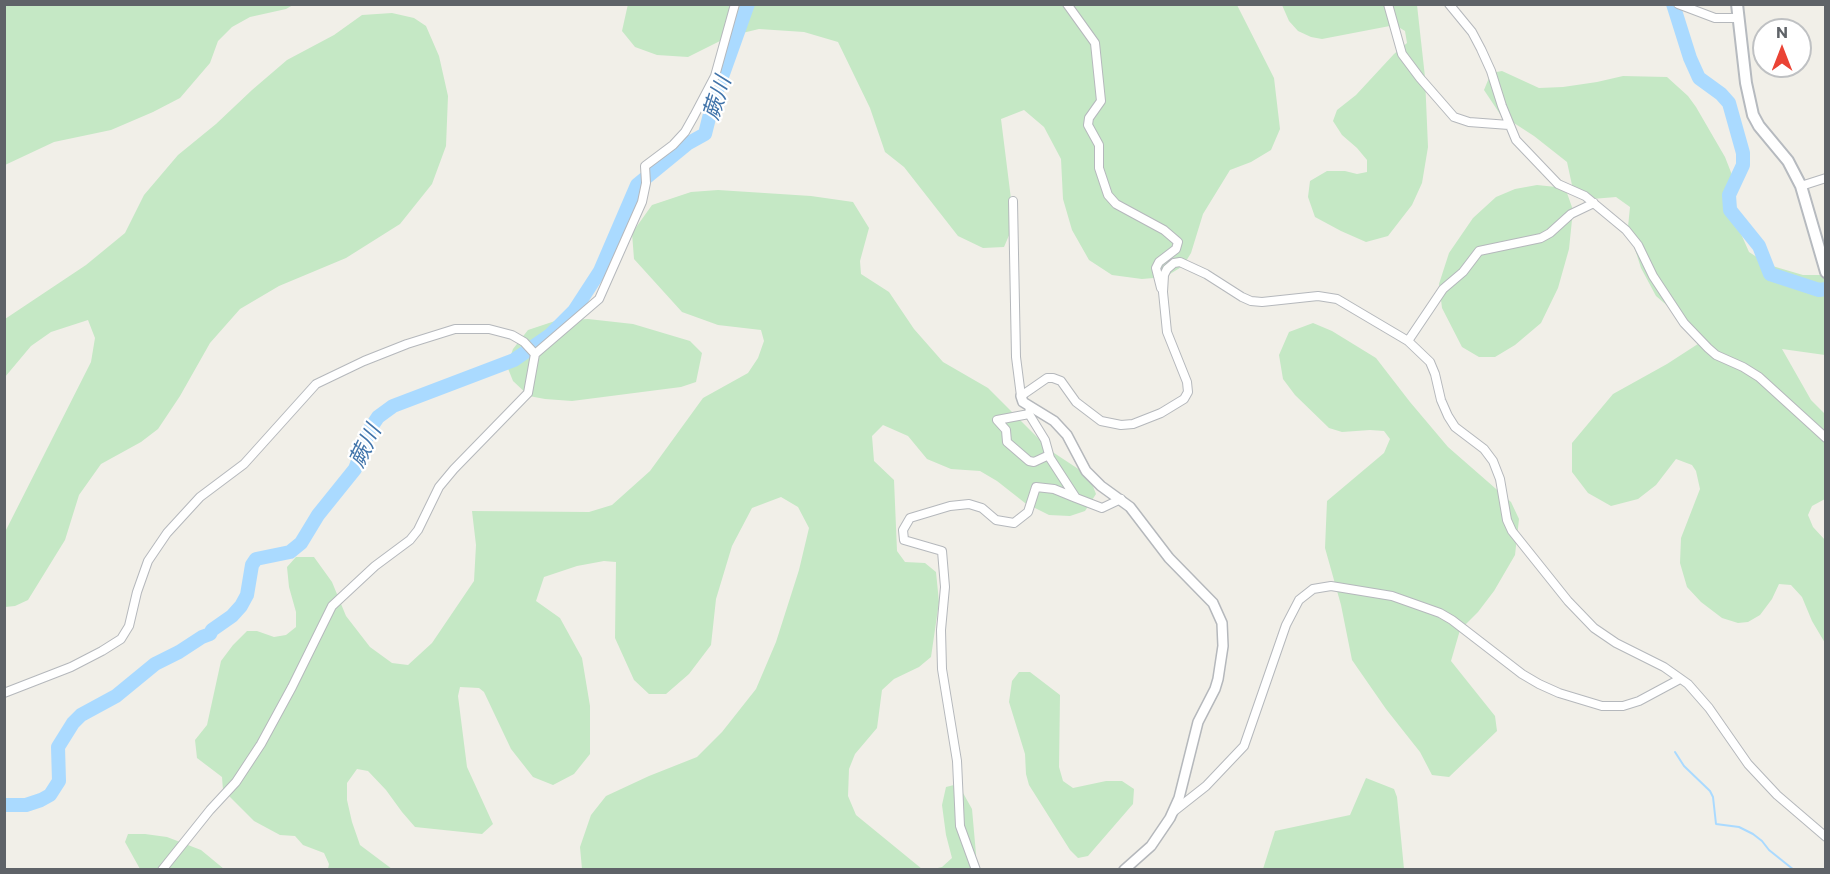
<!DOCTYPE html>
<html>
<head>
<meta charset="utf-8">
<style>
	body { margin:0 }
	#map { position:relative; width:1830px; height:874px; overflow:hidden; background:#f1efe8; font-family:Commissioner,sans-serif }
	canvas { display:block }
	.frame { position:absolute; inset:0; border:6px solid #5f6368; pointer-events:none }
	.north { position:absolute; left:1752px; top:18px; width:60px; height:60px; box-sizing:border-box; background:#fff; border:2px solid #bfc1c3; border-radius:50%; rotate:0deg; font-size:16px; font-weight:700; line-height:24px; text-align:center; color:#5f6368 }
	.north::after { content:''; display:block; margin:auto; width:21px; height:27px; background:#ea4335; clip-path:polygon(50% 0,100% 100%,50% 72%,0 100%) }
</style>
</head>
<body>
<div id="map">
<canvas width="1830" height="874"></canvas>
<div class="frame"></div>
<div class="north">N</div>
</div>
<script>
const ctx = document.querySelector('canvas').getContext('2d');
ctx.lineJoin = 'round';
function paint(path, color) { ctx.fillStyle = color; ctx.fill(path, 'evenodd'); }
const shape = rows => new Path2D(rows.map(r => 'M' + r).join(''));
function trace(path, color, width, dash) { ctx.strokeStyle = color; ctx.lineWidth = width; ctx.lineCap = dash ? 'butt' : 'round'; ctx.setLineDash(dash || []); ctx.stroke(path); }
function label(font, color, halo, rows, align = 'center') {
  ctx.font = font + ' Commissioner,"Noto Sans JP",sans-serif'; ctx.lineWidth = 4.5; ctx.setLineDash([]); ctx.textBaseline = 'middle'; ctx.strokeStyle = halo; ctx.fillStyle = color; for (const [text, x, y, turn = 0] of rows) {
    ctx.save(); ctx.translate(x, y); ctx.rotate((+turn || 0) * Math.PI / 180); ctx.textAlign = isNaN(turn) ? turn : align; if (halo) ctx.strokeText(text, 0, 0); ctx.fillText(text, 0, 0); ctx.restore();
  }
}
const green = shape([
	[5,4,293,4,293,5,286,9,250,17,232,27,218,41,210,63,180,98,153,112,111,130,54,142,5,165],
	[628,4,1237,5,1274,78,1280,129,1271,150,1251,162,1230,170,1203,214,1191,253,1183,266,1165,277,1142,279,1112,275,1089,260,1072,230,1063,199,1061,159,1044,127,1024,110,1001,119,1012,207,1010,233,1004,247,983,248,958,236,904,167,885,152,870,108,838,42,804,32,759,29,730,36,688,57,657,55,635,47,622,31],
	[1282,5,1417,5,1425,77,1428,147,1422,183,1412,205,1388,236,1366,242,1341,231,1315,217,1308,197,1310,181,1327,171,1345,171,1357,174,1367,172,1367,160,1357,148,1342,135,1333,121,1337,110,1356,95,1394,54,1407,43,1405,31,1395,25,1322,39,1311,37,1298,31,1289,21],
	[392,13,414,18,426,26,439,56,448,96,446,146,432,184,400,224,346,258,279,286,240,309,210,343,180,396,158,429,141,442,101,464,79,495,65,540,28,600,15,606,5,607,5,532,91,362,95,338,88,320,51,332,31,346,5,377,5,319,86,265,125,233,144,195,178,155,216,124,252,90,287,60,334,35,362,15],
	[1502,71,1539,88,1563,87,1597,82,1623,76,1667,77,1688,96,1696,107,1725,157,1734,180,1738,227,1749,252,1769,265,1803,275,1825,275,1825,355,1782,349,1811,400,1825,414,1825,499,1812,506,1808,515,1813,527,1825,540,1825,643,1812,621,1802,597,1791,585,1779,584,1772,599,1760,615,1748,622,1738,623,1722,618,1701,602,1687,587,1680,563,1681,538,1700,489,1696,471,1692,465,1676,459,1656,485,1638,499,1611,506,1588,493,1572,472,1572,443,1613,394,1667,364,1701,342,1698,332,1656,296,1641,268,1628,227,1630,207,1616,197,1592,199,1572,185,1567,162,1534,136,1500,114,1484,90,1491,73],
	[1537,185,1556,187,1567,193,1573,210,1569,249,1558,288,1541,323,1515,345,1495,357,1479,357,1462,347,1442,308,1439,284,1449,253,1473,218,1496,197,1515,189],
	[718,190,811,196,853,202,869,228,860,261,861,274,889,292,914,329,943,362,988,388,1051,451,1089,476,1096,494,1085,511,1070,516,1049,515,1025,503,997,481,980,471,951,469,927,459,908,436,883,425,872,436,874,461,894,480,897,551,905,562,925,563,936,572,939,602,931,657,919,667,894,679,882,690,877,728,855,754,849,769,848,796,856,815,922,869,582,869,580,847,591,815,606,796,649,776,697,757,722,732,756,689,776,642,799,570,809,528,798,507,781,497,752,508,732,546,716,599,711,645,689,674,666,694,649,694,634,680,615,638,616,562,604,561,577,566,544,577,536,601,560,618,582,658,590,706,590,754,574,774,553,785,533,777,511,749,484,692,479,688,460,687,458,696,467,767,493,824,482,834,415,827,402,812,386,790,368,771,357,769,347,783,347,800,352,822,360,845,392,869,328,869,329,864,324,853,303,845,295,836,280,835,254,821,223,790,222,777,197,758,195,740,207,725,221,661,233,645,247,631,257,631,274,637,286,635,296,627,296,612,289,587,287,567,296,557,314,557,332,582,346,616,370,647,392,663,408,665,432,643,474,581,476,545,472,511,589,512,612,505,650,471,703,398,748,373,758,358,764,341,761,330,718,325,682,312,634,259,632,233,652,205,691,192],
	[588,319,633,324,690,341,702,353,696,382,681,387,572,401,545,399,529,396,513,381,507,366,513,349,528,330,555,321],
	[1313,323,1332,331,1376,358,1410,402,1448,447,1511,502,1519,519,1515,555,1494,591,1478,612,1460,630,1451,661,1495,716,1497,731,1449,777,1432,775,1420,752,1386,709,1352,660,1341,605,1325,548,1327,501,1384,453,1390,439,1384,431,1370,430,1342,432,1329,428,1295,395,1283,379,1279,355,1289,332],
	[1019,672,1030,672,1060,695,1059,767,1063,781,1073,788,1106,781,1122,781,1134,789,1133,804,1088,856,1078,858,1070,850,1029,785,1026,774,1025,754,1009,702,1012,681],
	[1366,778,1394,789,1397,797,1404,869,1263,869,1275,831,1350,815],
	[958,784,972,809,976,854,974,869,929,870,942,867,952,858,946,835,942,805,946,787],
	[128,834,145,834,167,837,201,850,224,869,140,869,125,842]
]);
const stream = shape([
	[4,7,7,4],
	[1675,752,1684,766,1710,791,1713,797,1716,824,1739,827,1753,834,1762,841,1769,850,1794,870]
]);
const river = shape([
	[1673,4,1690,58,1699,78,1721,94,1729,103,1743,153,1743,165,1729,195,1730,210,1759,246,1770,274,1819,290,1826,289],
	[4,805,26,805,41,800,50,795,59,781,58,747,73,723,81,715,116,696,155,664,179,652,202,637,210,634,212,630,232,616,241,606,247,595,252,565,256,559,290,552,301,543,318,515,355,469,370,429,378,417,393,406,514,360,550,335,574,311,600,271,637,185,687,144,705,134,713,102,748,4]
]);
const minor = shape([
	[1067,4,1095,43,1101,101,1089,118,1088,125,1099,145,1099,168,1108,195,1116,204,1164,230,1178,242,1176,249,1159,262,1156,268,1161,288],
	[1388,4,1402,54,1420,78,1454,117,1469,122,1509,125],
	[1449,4,1472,32,1481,49,1491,71,1502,106,1516,140,1558,184,1585,196,1626,230,1638,245,1653,276,1684,323,1708,348,1716,355,1743,367,1759,377,1826,438],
	[1678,4,1715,18,1739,18],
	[1801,186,1826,178],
	[1013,201,1016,357,1021,396,1047,378,1053,378,1061,381,1076,402,1101,421,1121,425,1133,424,1161,413,1184,399,1188,392,1187,382,1167,332,1163,292,1164,275,1167,269,1174,263,1180,262,1206,274,1242,297,1251,301,1262,302,1318,296,1337,299,1408,341,1430,362,1435,374,1441,400,1448,416,1455,427,1484,449,1493,461,1500,479,1507,520,1512,531,1568,601,1594,628,1616,643,1664,667,1688,684,1709,708,1748,764,1777,795,1826,837],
	[1408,341,1443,289,1463,272,1479,251,1541,238,1550,233,1571,214,1594,203],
	[1029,414,997,420,1006,430,1007,442,1029,461,1034,462,1049,455],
	[1076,498,1102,508,1121,499],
	[4,693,71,667,102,651,121,639,129,626,137,592,148,561,167,533,200,497,244,464,316,384,364,361,407,344,455,329,489,329,512,335,524,342,535,354],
	[1173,812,1206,786,1244,746,1286,625,1299,600,1313,589,1331,586,1392,596,1440,613,1452,620,1522,674,1539,684,1559,693,1602,706,1623,706,1639,701,1680,679],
	[162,870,210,810,236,782,261,744,292,687,332,606,375,566,410,540,418,530,439,487,454,469,528,393,535,354,599,299,642,202,646,183,645,166,673,145,685,132,694,116,715,76,735,4],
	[976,870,960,826,957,761,942,669,941,630,945,587,942,551,904,540,903,530,910,518,950,506,969,504,982,508,996,520,1014,523,1028,512,1036,487,1054,489,1076,498,1050,458,1045,440,1029,414,1030,407]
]);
const tertiary = shape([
	[1021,396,1023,402,1054,421,1067,435,1086,471,1101,486,1130,507,1169,558,1213,603,1222,623,1223,646,1218,679,1215,689,1198,722,1179,798,1170,818,1151,846,1124,870]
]);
const secondary = shape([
	[1737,4,1746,83,1753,115,1759,126,1788,161,1801,186,1826,272]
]);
const waterNames = [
	["蕨川",717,98,-72],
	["蕨川",365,446,-64]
];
paint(green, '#c5e8c5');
trace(stream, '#aadaff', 2);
trace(river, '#aadaff', 14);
trace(minor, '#b5b8bc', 10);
trace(tertiary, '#b5b8bc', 12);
trace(secondary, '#b6babf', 14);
trace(minor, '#fff', 8);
trace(tertiary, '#fff', 9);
trace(secondary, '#fff', 10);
label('italic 22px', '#4174aa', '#fff', waterNames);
</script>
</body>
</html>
